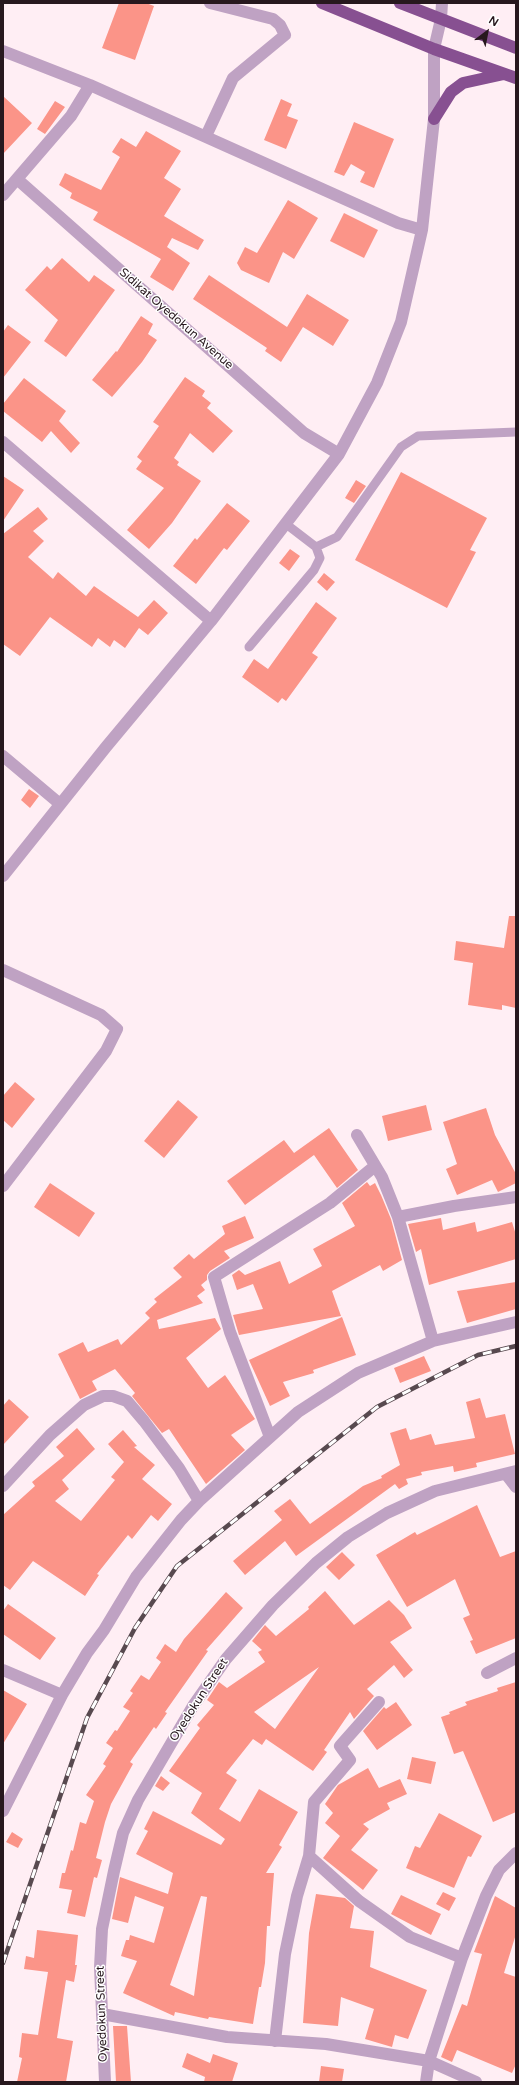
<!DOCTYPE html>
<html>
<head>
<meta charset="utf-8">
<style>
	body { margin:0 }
	#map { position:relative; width:519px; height:2085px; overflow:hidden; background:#ffeef4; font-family:"Varela Round",sans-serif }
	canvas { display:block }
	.frame { position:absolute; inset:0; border:4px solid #27181e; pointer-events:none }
	.north { position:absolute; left:467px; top:12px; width:40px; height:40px; -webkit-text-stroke:3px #fff; paint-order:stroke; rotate:32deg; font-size:11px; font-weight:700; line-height:16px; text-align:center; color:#27181e }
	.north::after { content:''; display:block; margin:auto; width:14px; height:18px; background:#27181e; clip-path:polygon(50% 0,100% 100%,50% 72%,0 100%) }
</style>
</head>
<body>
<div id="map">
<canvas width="519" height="2085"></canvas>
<div class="frame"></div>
<div class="north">N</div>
</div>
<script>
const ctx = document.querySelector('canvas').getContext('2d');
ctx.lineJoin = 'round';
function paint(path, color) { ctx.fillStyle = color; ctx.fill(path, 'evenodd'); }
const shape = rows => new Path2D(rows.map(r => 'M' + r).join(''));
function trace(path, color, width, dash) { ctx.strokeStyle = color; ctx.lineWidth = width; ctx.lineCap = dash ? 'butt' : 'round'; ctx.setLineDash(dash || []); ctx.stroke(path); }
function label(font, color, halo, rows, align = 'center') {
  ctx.font = font + ' "Varela Round",sans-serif'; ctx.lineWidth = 3; ctx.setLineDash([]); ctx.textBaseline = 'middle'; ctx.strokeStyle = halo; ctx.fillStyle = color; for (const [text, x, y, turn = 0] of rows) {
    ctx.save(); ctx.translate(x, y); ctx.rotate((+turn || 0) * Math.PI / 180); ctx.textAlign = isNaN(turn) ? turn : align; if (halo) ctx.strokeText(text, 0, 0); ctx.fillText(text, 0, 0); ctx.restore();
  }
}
const building = shape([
	[119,3,146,3,154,6,135,60,102,48],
	[3,96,32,123,3,154],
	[281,99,292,104,287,116,298,120,286,149,264,140],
	[55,101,65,107,45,134,37,129],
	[354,122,394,139,374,188,360,182,365,172,351,164,344,176,334,172],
	[146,131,181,151,164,178,181,189,164,216,204,240,198,250,172,238,167,247,190,263,173,291,150,277,161,259,93,220,98,212,70,198,72,193,59,185,65,173,101,190,120,157,112,152,121,138,136,147],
	[288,200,318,218,294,259,283,252,269,283,241,270,237,263,245,247,257,253],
	[344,213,378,230,364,258,330,241],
	[62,258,89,282,94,275,115,290,66,357,44,341,58,320,25,290,47,266,51,270],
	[209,275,287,327,307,294,349,320,333,346,303,327,281,362,265,351,267,348,193,299],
	[141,316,153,324,148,334,157,340,142,362,112,397,92,380,116,351,117,352],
	[8,325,31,342,3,378,3,332],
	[185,377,205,391,202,396,211,403,207,408,233,431,213,453,190,433,174,458,179,462,177,465,201,481,172,523,149,549,127,530,164,488,136,469,142,461,137,457,159,426,153,422],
	[24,378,66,411,59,421,80,443,71,453,51,431,42,442,3,411,3,404],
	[401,472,487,518,470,550,476,552,447,608,355,560],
	[3,476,24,490,3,521],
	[356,480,366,486,354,503,345,498],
	[227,503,250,521,227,550,224,548,196,584,173,566,195,538,197,540],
	[38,507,48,519,33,531,44,541,28,557,53,579,58,572,86,596,94,586,138,617,154,600,168,613,148,635,139,628,125,648,114,640,110,647,98,638,92,647,50,617,20,656,3,644,3,534],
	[290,549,300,556,289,571,279,563],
	[324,573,335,582,327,591,317,582],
	[316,602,337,618,312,653,318,657,286,701,282,698,278,703,242,677,254,659,268,669],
	[29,789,39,796,30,808,21,800],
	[509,916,516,916,516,1008,502,1005,502,1010,468,1005,473,963,454,960,456,941,504,948],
	[15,1082,35,1099,12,1128,3,1120,3,1096],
	[178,1100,198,1117,164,1158,144,1141],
	[426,1105,432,1130,388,1141,382,1116],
	[486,1108,495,1135,516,1174,516,1183,498,1192,492,1180,457,1195,446,1169,457,1164,443,1122],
	[329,1128,358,1170,337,1188,314,1155,245,1205,227,1181,284,1140,294,1153],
	[367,1182,370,1186,375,1183,381,1195,391,1219,402,1260,383,1271,380,1265,332,1291,341,1316,239,1335,233,1315,263,1309,253,1284,237,1290,232,1275,239,1270,245,1275,280,1261,289,1284,322,1266,313,1249,355,1226,342,1203],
	[50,1183,95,1213,79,1237,34,1207],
	[245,1216,254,1238,224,1251,230,1258,210,1271,207,1275,207,1280,201,1285,205,1290,197,1296,203,1303,157,1320,159,1329,215,1318,221,1329,186,1358,208,1388,225,1375,255,1419,231,1435,245,1450,206,1484,169,1429,162,1433,132,1396,135,1393,115,1369,92,1381,97,1390,80,1399,58,1354,83,1342,88,1352,118,1339,121,1345,150,1318,145,1313,157,1302,154,1299,182,1277,173,1268,189,1254,194,1259,225,1234,222,1226],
	[441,1218,443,1230,475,1222,477,1232,512,1222,516,1235,516,1259,429,1285,421,1249,416,1252,408,1224],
	[516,1282,516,1309,467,1323,457,1291],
	[342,1317,356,1355,313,1370,314,1373,283,1382,290,1396,270,1406,249,1360],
	[424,1356,431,1371,400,1383,394,1368],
	[480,1398,486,1418,505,1414,515,1454,476,1463,477,1467,454,1472,453,1466,421,1472,422,1475,406,1479,408,1484,399,1489,395,1484,296,1556,285,1541,245,1575,233,1561,282,1520,274,1511,290,1499,310,1524,363,1486,382,1478,381,1476,400,1465,390,1433,406,1428,410,1440,431,1434,435,1445,475,1438,466,1402],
	[9,1399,29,1417,3,1445,3,1406],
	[77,1428,95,1449,62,1480,69,1489,55,1501,81,1521,115,1480,111,1477,124,1462,108,1444,123,1430,137,1446,134,1447,155,1465,142,1479,172,1504,158,1521,151,1515,132,1539,128,1535,97,1574,99,1575,85,1596,33,1561,10,1590,3,1585,3,1515,35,1486,32,1482,64,1456,56,1447],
	[477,1505,500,1557,516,1551,516,1638,476,1654,470,1641,473,1640,463,1618,470,1615,455,1579,407,1607,376,1555,415,1532,417,1535],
	[342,1552,355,1565,339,1580,326,1567],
	[325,1591,354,1625,389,1600,404,1615,412,1628,390,1642,413,1670,404,1678,394,1665,367,1689,374,1696,354,1719,350,1712,324,1750,327,1752,313,1771,266,1739,262,1745,253,1739,226,1773,237,1780,219,1809,240,1822,259,1789,298,1812,279,1845,282,1847,266,1873,274,1873,270,1926,267,1926,265,1963,261,1987,259,1987,253,2024,209,2017,208,2019,175,2012,174,2016,123,1993,137,1961,121,1956,126,1940,129,1940,130,1935,154,1943,164,1907,135,1896,128,1923,112,1919,120,1877,168,1894,173,1873,136,1854,148,1831,144,1829,153,1811,221,1845,225,1839,191,1813,202,1793,169,1771,200,1728,197,1725,214,1705,207,1700,219,1682,227,1688,265,1662,258,1652,262,1650,252,1641,265,1625,276,1636,309,1609,308,1607],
	[319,1667,275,1729,254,1712],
	[201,1896,207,1897,194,1996,170,1985],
	[226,1592,243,1608,206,1650,208,1651,165,1712,167,1713,156,1729,154,1727,130,1762,133,1764,111,1804,105,1822,96,1858,102,1860,97,1878,94,1877,85,1917,67,1913,72,1890,59,1888,62,1873,65,1873,71,1850,73,1851,80,1822,86,1824,94,1801,86,1795,106,1766,103,1764,113,1748,106,1743,115,1730,117,1731,130,1711,123,1707,133,1693,130,1691,141,1675,149,1680,161,1662,156,1658,165,1644,176,1652,184,1639],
	[8,1604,56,1638,40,1660,3,1634,3,1611],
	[516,1682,516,1812,493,1822,463,1751,454,1754,441,1717,450,1714,449,1712,467,1705,465,1702,498,1691,497,1688],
	[3,1690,27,1704,3,1744],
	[396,1702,412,1725,377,1750,363,1731,384,1707,386,1709],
	[412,1757,436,1762,431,1784,407,1779],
	[368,1768,379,1788,400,1779,407,1794,387,1803,390,1809,363,1824,369,1829,351,1850,378,1870,363,1890,323,1858,340,1836,325,1823,333,1813,325,1804,338,1785],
	[161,1776,170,1783,163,1791,155,1786],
	[439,1813,482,1836,471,1857,468,1856,454,1888,406,1868,415,1846,420,1848],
	[12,1832,23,1839,18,1848,6,1842],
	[443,1892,456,1898,449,1911,436,1904],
	[316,1894,345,1898,354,1906,350,1928,374,1931,370,1967,427,1990,408,2039,395,2035,392,2047,365,2039,374,2009,341,1997,338,2026,303,2023,309,1933],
	[401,1895,441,1914,431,1935,391,1914],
	[495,1896,516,1908,516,1934,504,1973,516,1977,516,2064,512,2073,457,2050,452,2062,441,2057,462,2004,467,2006,482,1954,474,1952],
	[37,1930,78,1935,75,1965,77,1965,74,1982,66,1980,57,2038,73,2041,66,2082,17,2082,22,2058,19,2057,22,2033,38,2035,48,1972,24,1969,26,1956,34,1958],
	[113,2026,127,2026,131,2082,116,2082],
	[187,2053,210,2063,213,2054,238,2063,232,2082,204,2082,205,2077,182,2067],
	[321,2066,344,2069,342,2082,319,2082]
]);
const service = shape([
	[316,547,337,537,401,447,418,436,516,432],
	[249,647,314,570,320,558,316,547,286,524]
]);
const minor = shape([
	[3,51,90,85,398,223,422,230],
	[206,136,233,78,285,35,280,25,273,19,210,3],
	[17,179,304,433,339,454],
	[3,195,71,116,90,85],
	[3,442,211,621],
	[3,756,60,804],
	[3,876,106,747,211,621,339,454,377,383,401,322,422,230,434,119,434,49,441,19,442,3],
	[3,970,101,1015,117,1029,106,1051,3,1186],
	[357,1135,382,1177,398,1217,433,1341],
	[398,1217,454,1206,516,1197],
	[270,1437,230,1332,214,1277,330,1203,375,1166],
	[506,1474,516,1487],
	[3,1486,50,1435,84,1405,103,1396,113,1396,127,1401,144,1421,179,1468,199,1501],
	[3,1670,62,1695],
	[487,1673,516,1658],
	[3,1811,62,1695,87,1653,104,1630,136,1577,181,1520,199,1501,298,1412,358,1373,433,1341,516,1322],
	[309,1856,359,1901,410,1937,462,1958],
	[102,2014,227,2037,326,2044,429,2061,476,2082],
	[275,2041,285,1954,297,1896,309,1856,314,1802,350,1760,340,1746,379,1702],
	[426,2082,429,2061,462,1958,486,1896,499,1870,516,1853]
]);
const tertiary = shape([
	[105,2082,100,1967,102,1929,114,1871,123,1833,138,1800,193,1706,226,1659,273,1605,316,1563,348,1537,387,1513,435,1491,516,1471]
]);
const trunk = shape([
	[322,3,434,49,516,78],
	[400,3,516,48],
	[434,119,451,92,463,83,504,74]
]);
const rail = shape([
	[3,1963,87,1718,135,1628,177,1566,377,1407,478,1355,516,1346]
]);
const streetNames = [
	["Sidikat Oyedokun Avenue",176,319,41],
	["Oyedokun Street",199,1700,-57],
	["Oyedokun Street",102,2014,-92]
];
paint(building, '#fb9488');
trace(service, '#bfa2c3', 9);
trace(minor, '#bfa2c3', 12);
trace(tertiary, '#bfa2c3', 12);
trace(trunk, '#875091', 12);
trace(rail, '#58494f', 4.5);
trace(rail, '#fff', 3, [9]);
label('12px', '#27181e', '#fff', streetNames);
</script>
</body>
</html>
